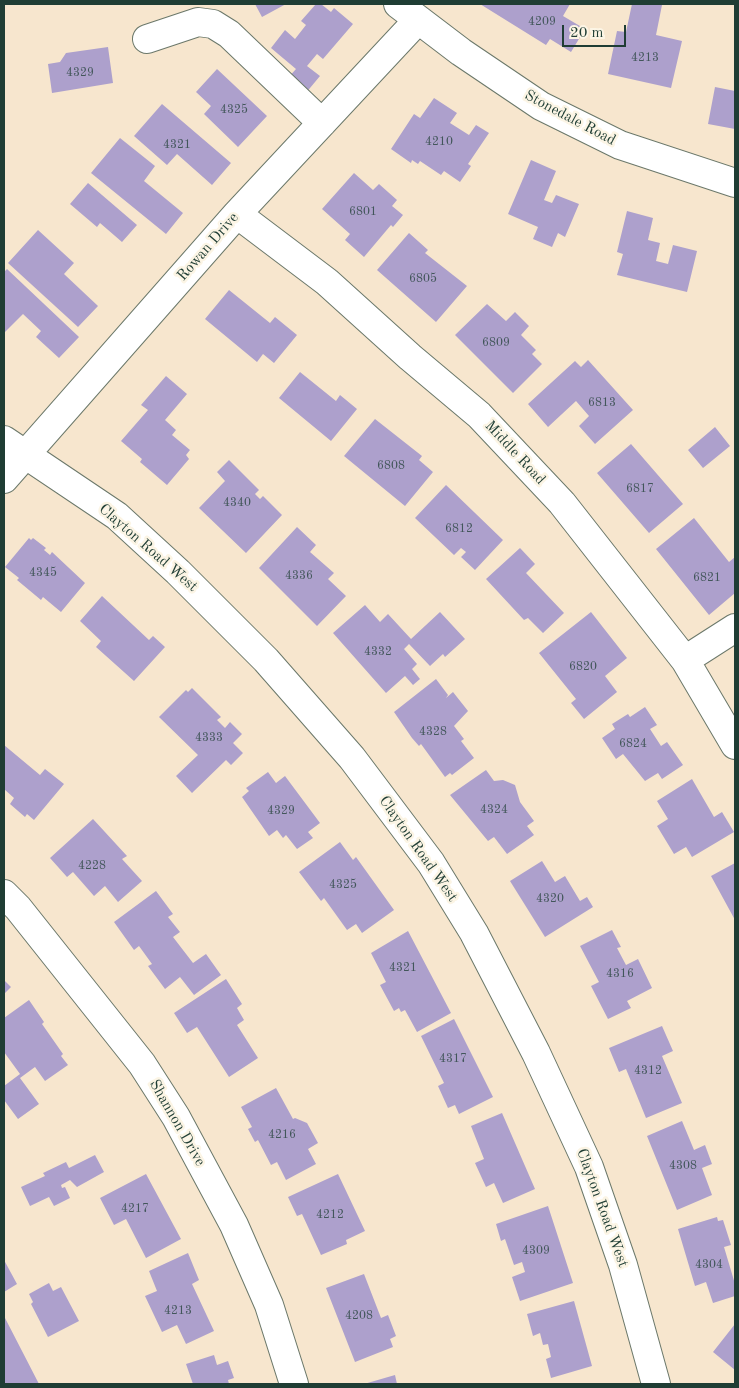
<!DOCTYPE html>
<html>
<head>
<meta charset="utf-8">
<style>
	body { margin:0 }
	#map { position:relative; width:739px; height:1388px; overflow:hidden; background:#f7e6ce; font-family:"Old Standard TT",serif }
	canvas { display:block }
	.frame { position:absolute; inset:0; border:5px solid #1f3d34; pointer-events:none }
	.scale { position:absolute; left:562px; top:25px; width:64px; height:22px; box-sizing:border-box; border:2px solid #1f3d34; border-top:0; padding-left:6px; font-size:15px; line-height:18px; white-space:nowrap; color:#1f3d34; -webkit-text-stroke:4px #fcf5e5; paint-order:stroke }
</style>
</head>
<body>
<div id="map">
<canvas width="739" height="1388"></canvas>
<div class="frame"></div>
<div class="scale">20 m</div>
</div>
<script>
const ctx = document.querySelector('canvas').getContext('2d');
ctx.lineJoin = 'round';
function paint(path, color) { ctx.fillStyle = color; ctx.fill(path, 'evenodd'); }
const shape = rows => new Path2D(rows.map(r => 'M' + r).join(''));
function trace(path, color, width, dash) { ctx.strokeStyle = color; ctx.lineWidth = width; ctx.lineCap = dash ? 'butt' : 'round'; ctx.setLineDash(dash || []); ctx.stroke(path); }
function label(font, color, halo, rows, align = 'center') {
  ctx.font = font + ' "Old Standard TT",serif'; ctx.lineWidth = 5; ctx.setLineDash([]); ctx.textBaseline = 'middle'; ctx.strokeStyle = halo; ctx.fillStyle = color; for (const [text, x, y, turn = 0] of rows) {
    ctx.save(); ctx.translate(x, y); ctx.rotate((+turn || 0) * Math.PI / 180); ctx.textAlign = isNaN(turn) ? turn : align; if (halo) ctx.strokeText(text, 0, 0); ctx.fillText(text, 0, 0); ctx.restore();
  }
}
const building = shape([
	[255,4,286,4,262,17],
	[316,4,321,4,331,12,334,8,353,24,323,59,317,54,307,66,320,76,305,94,287,79,296,69,271,48,285,30,295,39,306,25,301,21],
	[480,4,570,4,563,16,585,29,571,52,550,39,546,45],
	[632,4,662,5,656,35,682,41,671,88,608,74,617,31,626,32],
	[108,47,113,83,52,93,48,64,60,62,66,53],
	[217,69,267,116,238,147,204,114,211,106,196,92],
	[715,87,735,91,735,129,708,124],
	[434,98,457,113,450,123,469,135,476,125,489,133,468,164,471,166,460,182,444,171,441,175,420,161,418,164,412,160,411,163,391,149,414,114,420,118],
	[162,104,231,163,212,185,177,154,167,165,134,136],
	[120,138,155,166,144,181,183,213,166,234,91,173],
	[531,160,556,171,544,200,552,203,556,195,579,204,565,237,558,233,552,247,533,239,538,227,508,214],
	[354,173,373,190,379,184,397,200,392,206,403,215,393,227,391,225,364,257,345,240,350,234,322,209],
	[88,183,137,225,122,242,100,223,97,227,70,204],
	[627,211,653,218,648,240,660,243,656,261,668,264,673,245,697,251,687,292,617,275,623,254,617,252],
	[38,230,74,263,64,274,98,306,78,327,8,263],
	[409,233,428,250,425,253,467,286,436,322,377,270],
	[7,269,79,337,59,358,36,337,41,331,23,314,4,333,4,272],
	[229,290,270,323,275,317,297,335,274,363,263,354,257,362,205,319],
	[487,304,506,321,515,312,529,326,521,335,536,350,532,354,542,364,513,393,455,335],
	[588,360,633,410,595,444,579,426,589,416,576,401,548,427,528,404,575,361,581,367],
	[300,372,336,401,340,395,357,409,331,441,279,398],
	[166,376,187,394,165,420,176,430,172,435,190,450,186,455,189,459,167,485,140,462,142,459,121,441,148,410,141,405],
	[375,419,422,456,419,460,433,472,405,506,344,456],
	[715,427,730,446,703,468,688,450],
	[631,444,683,504,649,533,597,473],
	[229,460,259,490,255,494,260,499,263,496,282,515,246,553,199,508,225,481,217,472],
	[446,485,503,540,475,570,461,557,466,552,461,548,454,555,415,518],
	[694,518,729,562,735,557,735,593,709,615,656,549],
	[297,527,316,545,310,552,334,573,328,579,346,596,317,626,259,568],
	[29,538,31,540,33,538,46,548,44,550,50,555,52,552,85,583,61,612,43,597,41,600,17,580,19,578,5,567],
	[520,548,535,564,526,573,564,613,543,633,528,618,524,620,486,579],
	[102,596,149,640,153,636,165,647,134,681,96,647,101,641,80,621],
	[365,605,380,622,388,614,411,639,440,612,465,639,445,657,443,654,430,666,409,644,404,649,417,664,412,669,420,679,413,685,405,676,386,693,333,633],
	[591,612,627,658,605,676,617,692,584,719,571,703,576,699,539,653],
	[436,679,448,695,446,698,453,692,468,711,454,726,464,739,461,741,474,758,452,775,450,773,445,777,421,744,419,746,412,738,394,712],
	[192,688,221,717,217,720,225,728,230,722,242,734,233,743,243,753,231,765,226,760,192,793,176,776,198,755,159,717,186,690,188,692],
	[645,707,657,725,650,729,661,746,667,742,683,765,662,779,658,773,645,781,623,754,616,759,602,738,615,729,612,724,628,714,630,717],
	[4,745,40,775,45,769,64,784,34,820,27,814,25,817,10,804,14,798,4,789],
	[486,770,494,781,503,780,515,785,520,802,534,821,527,826,534,835,507,854,494,837,488,841,450,795],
	[268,772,276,783,285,776,320,823,308,832,313,838,297,849,286,835,283,838,277,830,269,836,242,797,249,791,246,788],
	[692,779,714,817,722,812,734,832,692,857,686,847,674,854,657,826,668,819,657,801],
	[93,819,127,856,122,859,142,881,118,902,105,886,94,896,73,872,67,877,50,858],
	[340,842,353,860,356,857,394,910,362,933,356,924,347,930,324,898,321,901,299,872],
	[542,861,555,882,565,876,580,901,587,897,593,907,545,937,510,881],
	[735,863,735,920,711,876],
	[156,891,173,914,168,917,180,932,173,937,193,963,206,954,221,975,194,995,180,977,165,989,148,966,152,964,139,946,134,950,114,922],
	[612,930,621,947,617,948,626,965,638,959,652,988,627,1001,631,1008,608,1019,591,986,599,982,580,946],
	[408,931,451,1013,417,1032,405,1010,401,1012,399,1008,394,1011,380,985,386,982,371,953],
	[226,979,242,1004,237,1008,244,1020,237,1025,258,1058,229,1077,197,1027,187,1033,174,1013],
	[4,980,11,987,4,994],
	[29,1000,44,1022,42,1024,63,1054,61,1056,68,1065,45,1081,35,1067,20,1078,39,1104,18,1119,4,1100,4,1086,20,1074,4,1052,4,1018],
	[454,1019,493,1097,459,1114,455,1105,448,1108,438,1086,444,1083,421,1036],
	[662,1026,673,1051,662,1056,682,1103,646,1118,626,1069,619,1072,609,1048],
	[276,1088,293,1119,295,1118,307,1123,318,1143,308,1149,316,1164,286,1180,277,1162,271,1165,258,1140,255,1142,248,1129,252,1127,241,1107],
	[502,1113,535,1189,503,1203,494,1183,486,1187,475,1163,484,1159,471,1126],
	[682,1121,694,1150,705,1145,712,1164,702,1168,712,1195,677,1210,647,1136],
	[95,1155,104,1172,77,1187,70,1180,61,1185,62,1188,65,1187,70,1198,54,1206,49,1197,30,1206,21,1187,45,1176,43,1173,66,1162,69,1168],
	[146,1174,181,1239,146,1258,126,1219,114,1225,100,1198],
	[338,1174,365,1231,346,1240,347,1244,321,1255,302,1214,297,1216,288,1197],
	[548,1206,573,1283,520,1301,512,1277,525,1272,522,1262,514,1265,505,1239,501,1241,496,1224],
	[717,1217,718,1221,723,1220,731,1245,724,1247,735,1284,735,1296,713,1303,706,1282,695,1286,678,1229],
	[188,1253,199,1280,192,1284,214,1331,186,1344,177,1325,162,1332,145,1296,157,1291,149,1271],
	[4,1260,17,1284,4,1292],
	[364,1274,381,1318,388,1315,396,1336,390,1339,393,1347,355,1362,326,1288],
	[49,1283,53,1291,61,1287,79,1321,48,1337,31,1304,33,1302,29,1294],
	[574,1301,592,1366,551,1378,546,1359,551,1357,548,1344,543,1345,540,1333,533,1336,527,1314],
	[5,1318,39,1384,4,1384],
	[735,1324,735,1370,713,1352],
	[214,1355,217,1365,228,1361,234,1378,228,1380,229,1384,193,1384,186,1364],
	[395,1375,397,1384,364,1384]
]);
const minor = shape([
	[398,4,461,52,541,106,620,145,735,183],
	[147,39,198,22,213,24,229,34,322,123],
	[237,214,327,282,410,357,479,415,562,503,685,660,735,745],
	[4,440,117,516,178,572,266,660,352,758,431,863,474,933,536,1053,589,1167,623,1265,656,1384],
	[4,479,237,214,418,20],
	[685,660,735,628],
	[4,894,18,908,142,1064,176,1117,234,1225,269,1305,294,1384]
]);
const numberNames = [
	["4209",542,22],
	["4213",645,58],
	["4329",80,73],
	["4325",234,110],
	["4210",439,142],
	["4321",177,145],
	["6801",363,212],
	["6805",423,279],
	["6809",496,343],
	["6813",602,403],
	["6808",391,466],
	["6817",640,489],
	["4340",237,503],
	["6812",459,529],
	["4345",43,573],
	["4336",299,576],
	["6821",707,578],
	["4332",378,652],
	["6820",583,667],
	["4328",433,732],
	["4333",209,738],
	["6824",633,744],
	["4324",494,810],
	["4329",281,811],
	["4228",92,866],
	["4325",343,885],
	["4320",550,899],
	["4321",403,968],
	["4316",620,974],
	["4317",453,1059],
	["4312",648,1071],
	["4216",282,1135],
	["4308",683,1166],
	["4217",135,1209],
	["4212",330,1215],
	["4309",536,1251],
	["4304",709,1265],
	["4213",178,1311],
	["4208",359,1316]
];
const streetNames = [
	["Stonedale Road",570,118,28],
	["Rowan Drive",208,247,-49],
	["Middle Road",515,453,47],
	["Clayton Road West",148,548,41],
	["Clayton Road West",418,849,55],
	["Shannon Drive",177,1123,60],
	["Clayton Road West",602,1208,70]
];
paint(building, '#ada0cc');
trace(minor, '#6b786a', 30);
trace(minor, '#fff', 28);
label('12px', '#42565a', null, numberNames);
label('15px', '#1f3d34', '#fcf5e5', streetNames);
</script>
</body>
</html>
